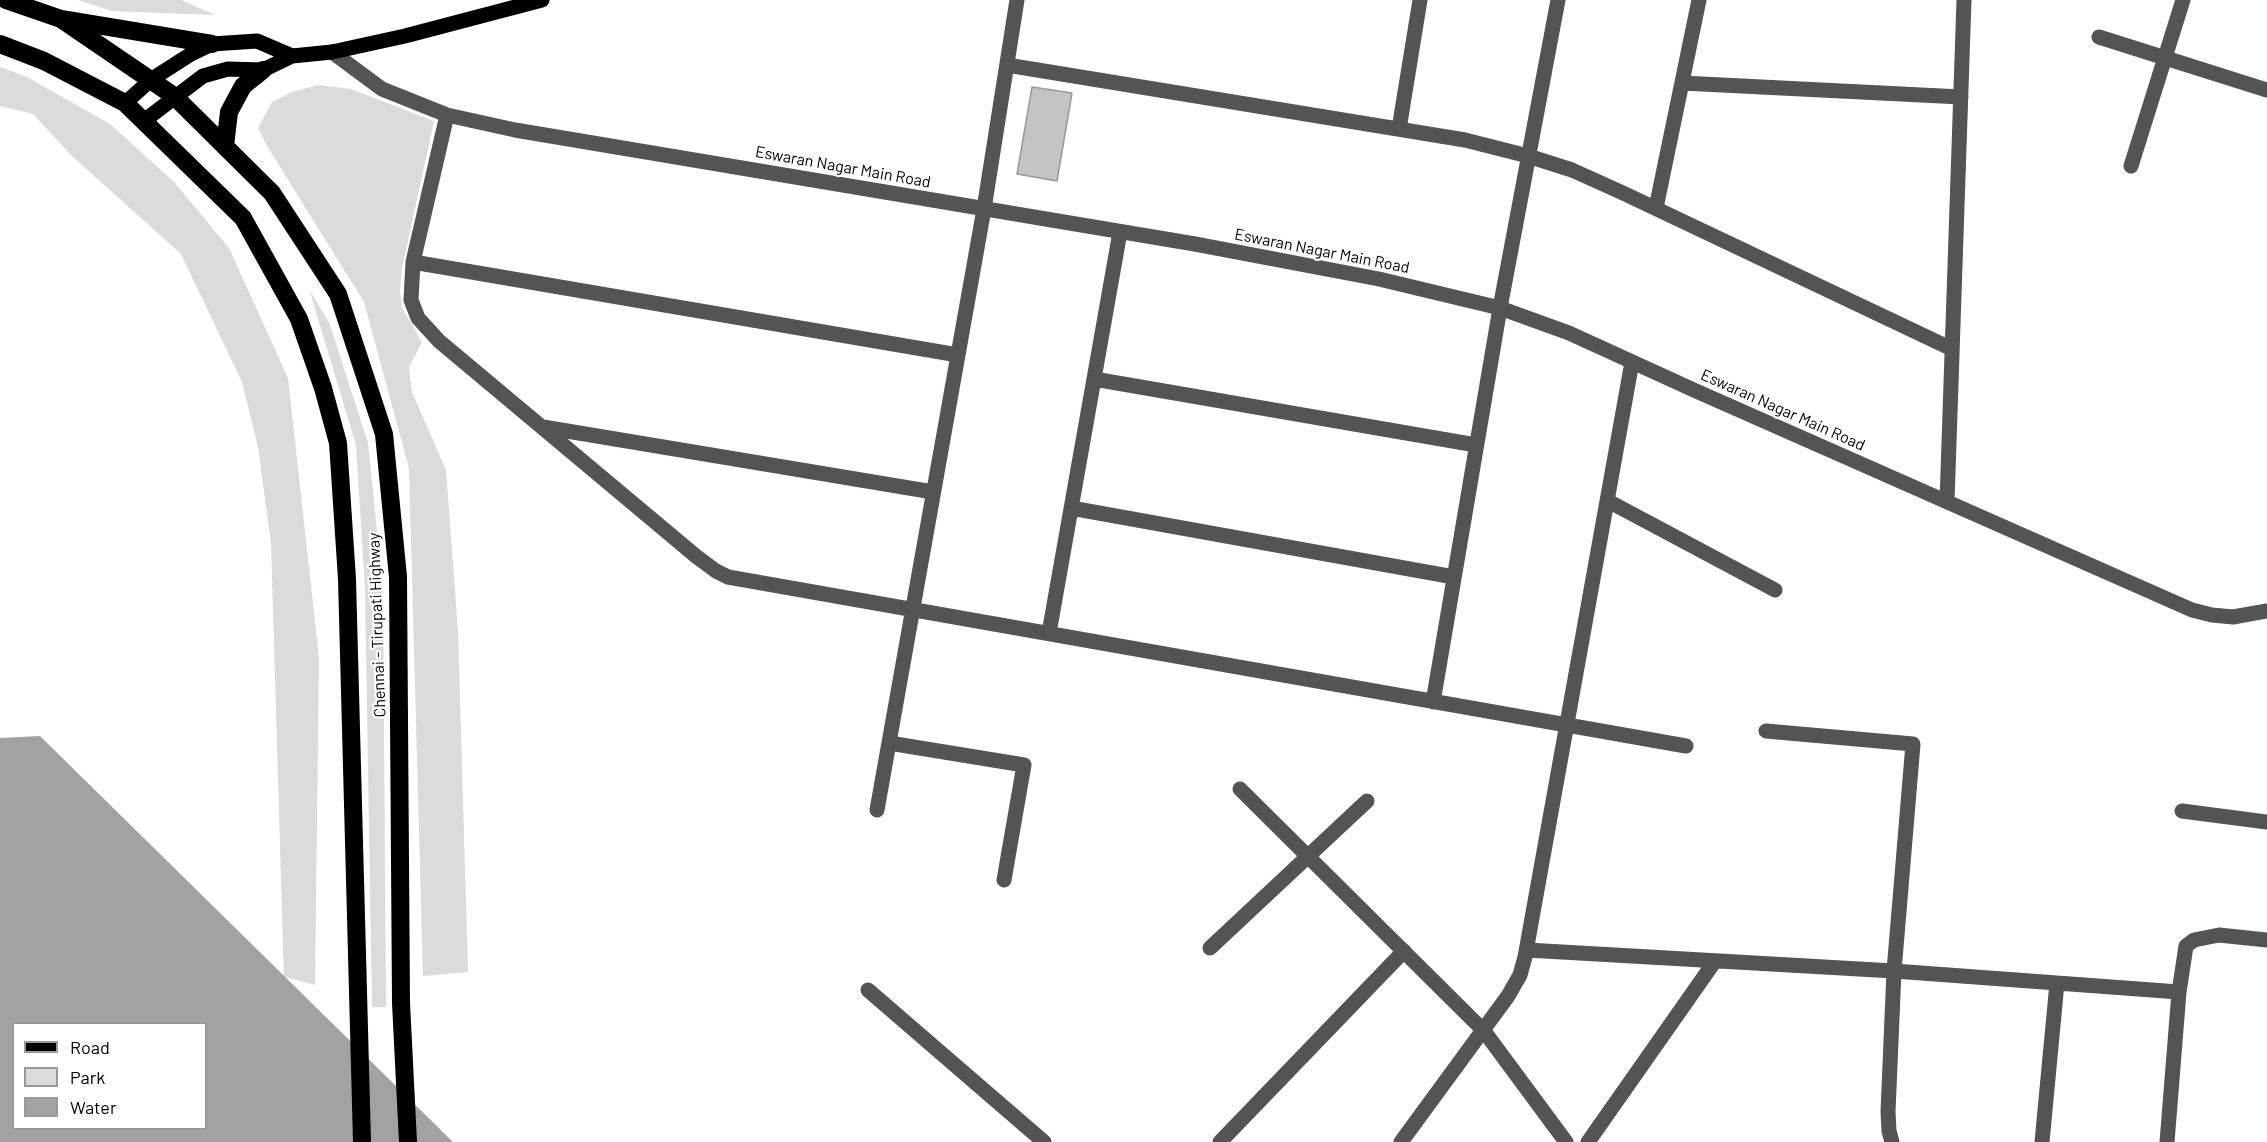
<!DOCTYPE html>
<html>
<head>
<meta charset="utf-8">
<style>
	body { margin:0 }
	#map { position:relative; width:2267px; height:1142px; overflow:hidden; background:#fff; font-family:Barlow,sans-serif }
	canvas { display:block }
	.legend { position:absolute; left:12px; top:1022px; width:195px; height:108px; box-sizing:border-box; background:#fff; border:2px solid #999; margin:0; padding:8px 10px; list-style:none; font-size:18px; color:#000 }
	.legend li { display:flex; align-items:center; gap:12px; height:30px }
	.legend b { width:30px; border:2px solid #999 }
</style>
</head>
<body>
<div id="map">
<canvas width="2267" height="1142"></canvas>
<ul class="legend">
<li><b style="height:8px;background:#000"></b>Road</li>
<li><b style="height:16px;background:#dbdbdb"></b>Park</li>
<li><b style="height:16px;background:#a2a2a2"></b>Water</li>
</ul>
</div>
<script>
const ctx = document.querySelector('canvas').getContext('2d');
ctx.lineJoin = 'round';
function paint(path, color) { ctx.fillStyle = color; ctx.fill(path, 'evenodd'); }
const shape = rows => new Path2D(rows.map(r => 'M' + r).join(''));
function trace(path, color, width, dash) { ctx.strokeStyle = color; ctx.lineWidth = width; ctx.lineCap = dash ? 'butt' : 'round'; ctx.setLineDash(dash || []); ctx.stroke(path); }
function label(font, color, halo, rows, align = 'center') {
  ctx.font = font + ' Barlow,sans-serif'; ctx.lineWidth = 4.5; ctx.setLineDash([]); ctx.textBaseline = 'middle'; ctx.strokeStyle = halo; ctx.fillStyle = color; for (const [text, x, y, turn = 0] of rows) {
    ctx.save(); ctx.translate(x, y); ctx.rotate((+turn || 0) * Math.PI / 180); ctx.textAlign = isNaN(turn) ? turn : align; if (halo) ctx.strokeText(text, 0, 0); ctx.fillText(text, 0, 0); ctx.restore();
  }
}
const green = shape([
	[78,0,181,0,215,15,112,11],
	[0,67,27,77,110,124,174,182,229,248,288,378,319,658,315,985,285,977,286,1046,271,543,258,447,242,382,181,254,72,156,33,114,0,106],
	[318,85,351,89,434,121,402,268,400,291,402,308,422,342,409,367,412,392,446,470,458,632,468,972,423,976,409,468,364,302,267,146,258,128,272,102,292,92],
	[309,289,329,322,368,443,383,589,386,1007,372,1007,365,588,356,445]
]);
const water = shape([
	[40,736,453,1142,0,1142,0,738],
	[14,1024,206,1024,206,1128,14,1128]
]);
const building = shape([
	[1032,87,1072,93,1057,181,1017,174,1032,87]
]);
const minor = shape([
	[2099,37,2267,90],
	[332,52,382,89,447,115,515,130,1195,244,1379,279,1500,308,1569,333,1696,391,2192,610,2212,615,2233,617,2267,611],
	[1007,65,1465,140,1528,156,1572,170,1623,193,1952,349],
	[1682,83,1961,97],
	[447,115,413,262,411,300,418,318,439,341,697,557,716,571,728,577,1686,746],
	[1399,129,1420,0],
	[2131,166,2183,0],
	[1656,208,1699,0],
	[413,262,958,355],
	[1094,379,1476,445],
	[543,427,933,492],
	[1608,501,1775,590],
	[1947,502,1964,0],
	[1071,508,1454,577],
	[1049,633,1120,232],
	[1433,702,1500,308,1558,0],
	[1766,731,1913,744,1894,971,1888,1112,1889,1131,1892,1142],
	[889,743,1024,765,1004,880],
	[1240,789,1484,1031,1566,1142],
	[877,810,984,209,1017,0],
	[2182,811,2267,822],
	[1210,948,1367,801],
	[1527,950,1894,971,2179,992],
	[868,990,1044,1142],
	[1220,1142,1404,951],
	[1401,1142,1508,996,1520,975,1525,957,1632,362],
	[1588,1142,1715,961],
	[2042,1142,2057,983],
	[2167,1142,2179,992,2186,946,2194,940,2219,935,2267,940]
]);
const major = shape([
	[125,103,152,79,191,54,212,44,257,41,292,56],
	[145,120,203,76,228,69,263,70,292,56,332,52,405,36,542,0]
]);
const highway = shape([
	[6,0,61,19,212,44],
	[61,19,174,96,272,193,338,294,384,434,398,577,401,1003,408,1142],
	[0,44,44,61,125,103,243,218,299,319,323,388,338,443,347,579,362,1142],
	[225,146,229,112,243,86,263,70]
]);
const streetNames = [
	["Eswaran Nagar Main Road",843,167,10],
	["Eswaran Nagar Main Road",1322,251,11],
	["Eswaran Nagar Main Road",1783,410,24],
	["Chennai - Tirupati Highway",377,625,-92]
];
paint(green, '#dbdbdb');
paint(water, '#a2a2a2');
paint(building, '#c4c4c4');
trace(building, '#989898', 1.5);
trace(minor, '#545454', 15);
trace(major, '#000', 15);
trace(highway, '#000', 18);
label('16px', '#000', '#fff', streetNames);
</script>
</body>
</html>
